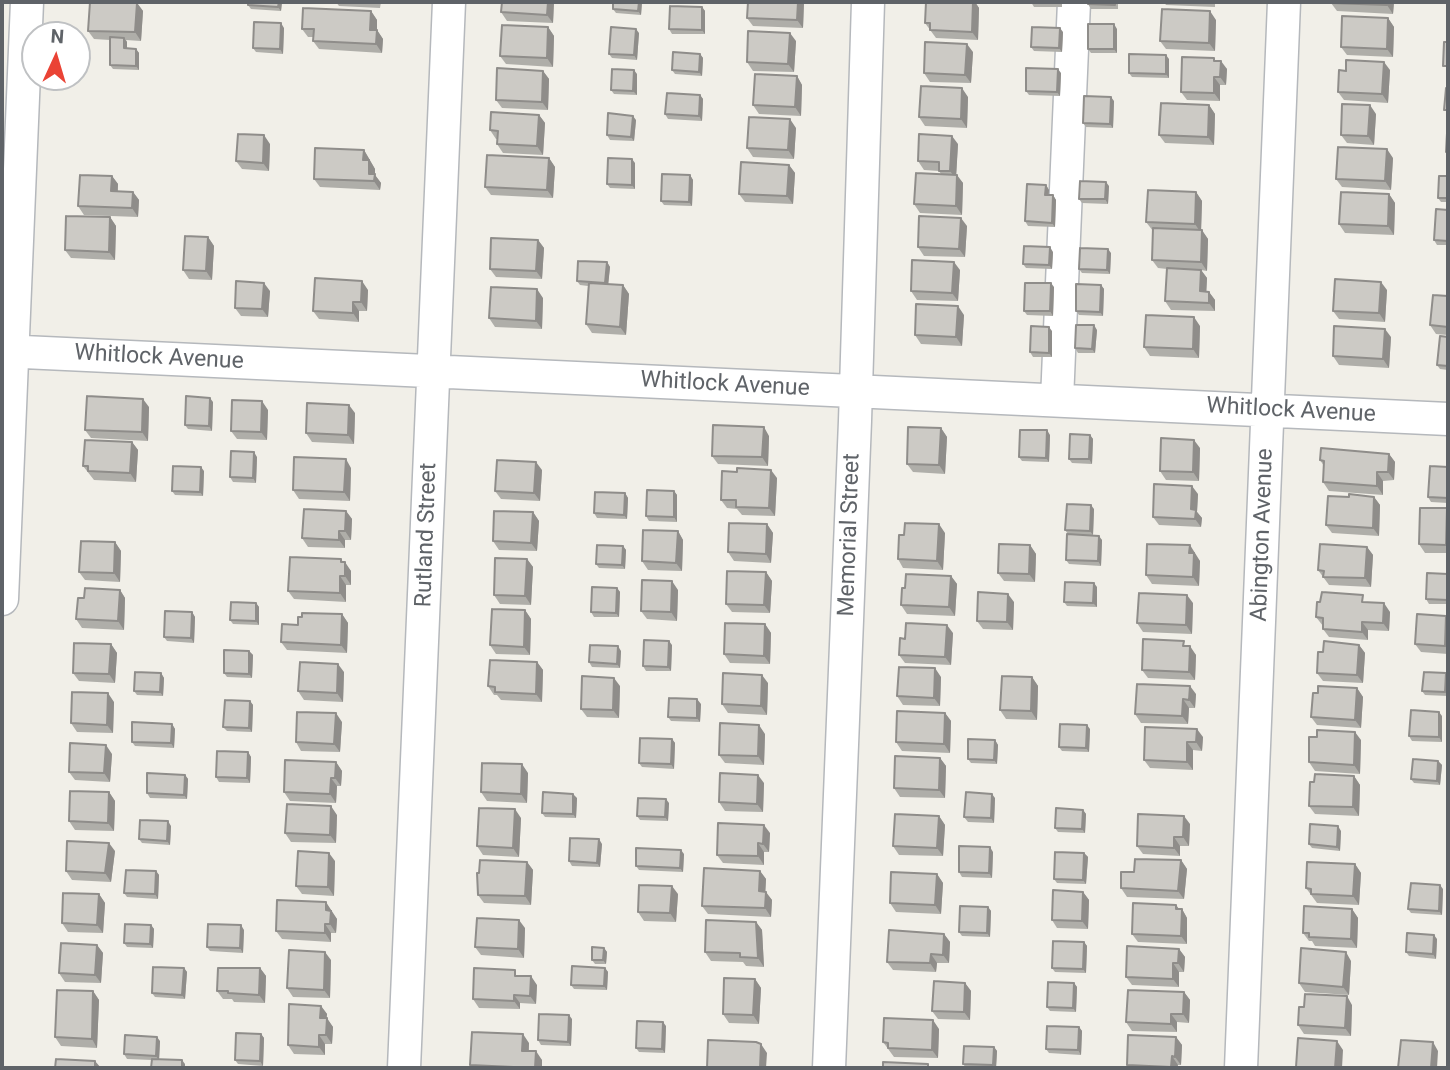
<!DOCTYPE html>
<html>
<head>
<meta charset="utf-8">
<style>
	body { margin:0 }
	#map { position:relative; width:1450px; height:1070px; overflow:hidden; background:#f1efe8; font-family:Roboto,sans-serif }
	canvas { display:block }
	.frame { position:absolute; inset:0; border:4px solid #5f6368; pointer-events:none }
	.north { position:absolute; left:21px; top:21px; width:70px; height:70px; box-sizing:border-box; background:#fff; border:2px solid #bfc1c3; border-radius:50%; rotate:4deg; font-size:19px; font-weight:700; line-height:28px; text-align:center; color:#5f6368 }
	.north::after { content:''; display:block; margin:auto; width:24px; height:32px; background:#ea4335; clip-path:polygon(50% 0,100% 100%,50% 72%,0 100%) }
</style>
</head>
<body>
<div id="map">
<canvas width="1450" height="1070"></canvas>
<div class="frame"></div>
<div class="north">N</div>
</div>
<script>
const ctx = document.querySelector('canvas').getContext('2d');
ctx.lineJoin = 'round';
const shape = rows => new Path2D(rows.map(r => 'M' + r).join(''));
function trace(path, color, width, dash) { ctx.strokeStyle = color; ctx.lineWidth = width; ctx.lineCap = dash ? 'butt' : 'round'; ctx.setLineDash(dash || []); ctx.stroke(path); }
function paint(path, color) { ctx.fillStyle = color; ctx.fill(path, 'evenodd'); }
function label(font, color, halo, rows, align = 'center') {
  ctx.font = font + ' Roboto,sans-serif'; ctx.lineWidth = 6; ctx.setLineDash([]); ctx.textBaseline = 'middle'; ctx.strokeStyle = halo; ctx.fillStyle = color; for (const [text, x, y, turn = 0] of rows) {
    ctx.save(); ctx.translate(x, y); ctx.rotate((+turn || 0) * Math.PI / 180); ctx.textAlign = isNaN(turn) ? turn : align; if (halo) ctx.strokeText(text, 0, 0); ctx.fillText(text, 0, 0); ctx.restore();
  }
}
const minor = shape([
	[2,351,1448,419],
	[1057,400,1074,2],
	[2,599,27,2],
	[404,1068,449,2],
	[829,1068,855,421,868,2],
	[1241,1068,1284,2]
]);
const wall = shape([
	[248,2,282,2,281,11,251,9,248,5],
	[336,2,381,2,380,8,339,6],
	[554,2,553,23,507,21,501,12],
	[642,2,641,15,616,13,613,9],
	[804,2,803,28,753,26,747,18],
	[926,2,975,2,979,8,978,40,936,38,925,23],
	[1031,2,1062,2,1062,7,1034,7],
	[1118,2,1118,9,1091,9,1088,4],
	[1164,2,1215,2,1215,7,1166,5],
	[1394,2,1393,14,1337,11,1331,3],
	[137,3,143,11,141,41,126,40,127,42,127,49,136,49,139,53,139,70,113,69,110,65,110,40,94,39,88,31],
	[702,7,705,11,705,34,672,34,669,29],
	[371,11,377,20,377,30,383,39,382,53,319,49,313,41,314,37,308,37,302,29],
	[1388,18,1394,27,1393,57,1347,55,1341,47],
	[1216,20,1215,51,1166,49,1160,41],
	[548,27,554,36,553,67,506,64,500,56],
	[284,28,283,54,256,52,253,48],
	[1117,29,1117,53,1091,53,1088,49],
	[1063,32,1062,52,1034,51,1031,47],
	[639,33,637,60,612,58,609,54],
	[796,41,794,72,753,71,747,62],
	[973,52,971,83,930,82,924,73],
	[700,54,703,58,702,76,675,74,672,70],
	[1169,59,1169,78,1132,77,1129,73],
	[1216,61,1227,69,1226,85,1220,85,1220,101,1187,100,1181,92],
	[1390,70,1388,103,1344,100,1338,92],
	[543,71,549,79,548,110,502,108,496,100],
	[1061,73,1060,96,1029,95,1026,91],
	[637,74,637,95,614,94,611,90],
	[797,76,802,85,801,116,759,114,753,105],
	[700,95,703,99,702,121,668,119,665,114],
	[968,97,967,128,925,126,919,117],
	[1114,101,1113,128,1086,127,1083,123],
	[1209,105,1215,114,1214,145,1165,143,1159,135],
	[1376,114,1374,145,1347,143,1341,135],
	[539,115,545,123,543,155,503,153,497,144,497,139,496,139,490,130],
	[636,120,634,141,610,140,607,135],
	[796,128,794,159,753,157,747,148],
	[270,144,269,171,242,169,236,161],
	[958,144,956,175,963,183,962,215,920,213,914,204,941,174,939,171,924,170,918,161],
	[364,150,375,169,375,175,381,183,380,190,320,187,314,179],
	[549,158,555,167,553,198,491,195,485,187],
	[1393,158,1391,190,1342,187,1336,179],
	[635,163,635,189,610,188,607,184],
	[789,165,795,173,793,204,745,202,739,194],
	[690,175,693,180,692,206,664,205,661,201],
	[112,176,118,184,118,191,133,192,139,200,138,217,84,215,78,206],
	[1448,176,1448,202,1441,202,1438,198],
	[1046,185,1049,190,1049,195,1053,195,1056,200,1055,227,1028,226,1025,221],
	[1109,186,1108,204,1082,203,1079,199],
	[1196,192,1202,201,1201,230,1208,239,1207,271,1201,270,1207,278,1206,292,1209,292,1215,300,1215,311,1171,310,1165,301,1167,269,1158,268,1152,260,1153,231,1146,222],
	[1389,194,1395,203,1394,235,1345,233,1339,224],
	[1448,210,1448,245,1437,245,1434,240],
	[110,217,116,226,115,260,71,258,65,250],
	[967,226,965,257,924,256,918,247],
	[208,237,214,246,212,280,189,279,183,270],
	[538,240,544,248,542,279,496,277,490,269],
	[1053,252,1052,269,1026,268,1023,264],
	[1111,253,1110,274,1082,273,1079,269],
	[607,262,610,267,608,284,623,285,629,294,626,335,592,333,586,324,588,286,580,285,577,281],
	[960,270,958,301,917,300,911,291],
	[1101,285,1104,289,1103,316,1079,315,1076,311],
	[1054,287,1053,316,1027,315,1024,311],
	[368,290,367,311,359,311,359,322,319,319,313,311],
	[1387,290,1385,322,1339,319,1333,311],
	[270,291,268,317,241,316,235,308],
	[1448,296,1448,335,1436,334,1430,325],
	[543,298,542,329,495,327,489,318],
	[964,315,962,346,921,344,915,335],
	[1200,326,1199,358,1150,356,1144,347],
	[1097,330,1095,353,1078,353,1075,348],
	[1052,331,1052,357,1033,357,1030,352],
	[1391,337,1389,368,1339,365,1333,356],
	[1448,337,1448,370,1440,369,1437,365],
	[213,402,212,431,188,429,185,425],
	[149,407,148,441,91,438,85,430],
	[268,410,267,440,237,439,231,431],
	[355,413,354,444,312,442,306,433],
	[941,428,947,437,945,474,913,472,907,464],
	[1050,435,1049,462,1022,461,1019,457],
	[1090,435,1093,439,1092,464,1072,463,1069,459],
	[769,436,768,466,718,464,712,456],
	[132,442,138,450,136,482,94,480,83,466],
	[1200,448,1199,481,1166,480,1160,471],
	[1389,454,1395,462,1394,480,1383,481,1383,495,1329,491,1323,482,1324,466,1320,460],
	[257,457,256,483,233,482,230,477],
	[1448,467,1448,503,1431,502,1428,497],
	[351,468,350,501,299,499,293,490],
	[542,470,540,501,501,499,495,491],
	[204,471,203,496,175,495,172,491],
	[777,478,775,516,742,515,737,509,727,508,721,500],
	[674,491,677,495,677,522,649,521,646,516],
	[625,493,628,498,627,519,597,518,594,513],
	[1198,494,1197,512,1202,518,1201,527,1159,525,1153,517],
	[1349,497,1374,497,1380,505,1379,536,1332,533,1326,525],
	[1447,508,1448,511,1448,553,1425,553,1419,544],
	[1094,509,1093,535,1102,540,1101,566,1069,564,1066,560,1068,534,1065,530],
	[346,511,352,519,351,540,345,540,345,548,308,547,302,538],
	[533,512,539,521,537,551,499,550,493,541],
	[767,524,773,533,771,563,734,561,728,552],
	[678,531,683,540,682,571,648,570,642,561],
	[945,533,943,570,903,568,898,559,904,535],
	[115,542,121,551,120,582,85,580,79,572],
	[1030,545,1036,554,1035,582,1004,581,998,573],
	[623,546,626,550,625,569,599,568,596,564],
	[1367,547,1373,555,1371,587,1329,585,1318,570],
	[1196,554,1195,556,1200,561,1199,586,1152,584,1146,575],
	[527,559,533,567,531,605,500,604,494,595],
	[343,562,351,571,351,585,346,585,346,602,294,599,288,591],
	[766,572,772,581,770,613,732,612,726,604],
	[1448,574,1448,604,1429,604,1426,599],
	[951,576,957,584,955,616,907,614,901,605],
	[1097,587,1097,607,1067,606,1064,602],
	[617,588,620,592,619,617,594,617,591,612],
	[120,590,125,598,124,630,82,628,76,619,84,598],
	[678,590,677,621,647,619,641,611],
	[1014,602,1013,630,983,629,977,621],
	[1368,602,1390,612,1389,631,1368,630,1368,640,1329,637,1323,629,1323,626,1316,617],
	[256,603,259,607,259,625,233,624,230,620],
	[1193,603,1192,634,1143,632,1137,623],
	[525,610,531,619,530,655,496,654,490,645],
	[192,612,195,617,194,643,167,641,164,637],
	[342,614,348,623,347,653,287,650,281,642,298,625],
	[1448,619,1448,654,1421,652,1415,644],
	[765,624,771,633,770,664,730,663,724,654],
	[953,633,951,665,905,663,899,655,905,639],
	[111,644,117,653,115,683,79,681,73,673],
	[672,645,671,671,646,671,643,666],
	[1359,645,1365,653,1363,683,1323,681,1317,673,1323,652],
	[1187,646,1196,655,1195,680,1148,678,1142,670],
	[249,651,253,655,252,678,227,677,224,673],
	[621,651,620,668,592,667,589,662],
	[537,662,543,670,542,702,501,700,497,695,494,695,488,686],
	[344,672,343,702,304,700,298,691],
	[161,673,164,678,163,696,137,695,134,691],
	[1446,673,1448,677,1448,696,1425,695,1422,691],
	[941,677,940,706,903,705,897,696],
	[1032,677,1038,686,1037,720,1006,719,1000,710],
	[768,683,767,715,728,713,722,704],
	[620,686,619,718,587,717,581,709],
	[1357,688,1363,697,1361,728,1317,725,1311,717],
	[1196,694,1195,708,1189,708,1188,724,1141,723,1135,714],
	[250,701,253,705,252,732,227,731,223,727],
	[114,702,113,733,77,732,71,723],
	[701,704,700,722,671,721,668,717],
	[945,713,951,721,950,753,902,751,896,742],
	[1442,716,1442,742,1412,741,1409,736],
	[342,722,340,752,301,751,296,742],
	[172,724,175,729,174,748,135,746,132,742],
	[1145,727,1203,737,1202,751,1193,750,1193,770,1150,768,1144,760],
	[1090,729,1089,752,1062,751,1059,747],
	[765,734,764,765,725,763,719,755],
	[672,739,675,743,674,769,642,767,639,763],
	[995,740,998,745,997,764,971,763,968,759],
	[1361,740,1360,774,1315,771,1309,762],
	[248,752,251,757,250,783,219,782,216,777],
	[112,754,110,782,75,780,69,772],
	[940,758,946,766,945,798,900,797,894,788],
	[1438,761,1442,765,1440,785,1414,783,1411,779],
	[336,762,342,771,341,786,337,786,336,803,290,801,284,792],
	[528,773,527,803,487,801,481,792],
	[185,775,188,779,187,799,150,798,147,793],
	[1354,776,1360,785,1359,816,1315,814,1309,806,1314,782],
	[764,783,763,812,725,811,719,802],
	[109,792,115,801,114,831,75,830,69,821],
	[577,798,576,818,545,817,542,813],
	[995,798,994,823,968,822,964,817],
	[669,803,668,821,640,820,637,816],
	[1083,810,1086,814,1085,833,1058,832,1055,828],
	[337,815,336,843,291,842,285,833],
	[939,816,945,825,943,856,899,855,893,846],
	[521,818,519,857,483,855,477,846],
	[1190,824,1189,846,1180,846,1180,856,1143,854,1137,846],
	[171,826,170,845,142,843,139,839],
	[1341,831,1340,851,1312,848,1309,844],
	[770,833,769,852,764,852,764,865,723,863,717,855],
	[602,844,600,867,572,866,569,861],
	[115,851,111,882,72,880,66,871],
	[993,852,992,878,962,877,959,872],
	[1084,853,1088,857,1086,884,1057,883,1054,879],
	[684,854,683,872,639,870,636,866],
	[1181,860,1187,869,1184,899,1127,897,1121,888,1134,872],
	[335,861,334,896,302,894,296,886],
	[527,862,533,870,531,905,484,903,478,895],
	[1355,864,1361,873,1359,905,1317,903,1306,888],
	[156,871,159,875,158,899,127,897,124,893],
	[760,871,766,879,765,892,772,900,771,917,708,914,702,906],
	[937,874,943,883,941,914,896,912,890,903],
	[1443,889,1442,915,1411,913,1408,909],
	[1083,892,1089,900,1088,929,1057,928,1052,920],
	[99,894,105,903,103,933,68,932,62,923],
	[678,894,676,922,644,921,638,912],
	[1176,905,1179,909,1182,909,1187,918,1187,944,1138,942,1132,934],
	[988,907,991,911,990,937,962,936,959,932],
	[1352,909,1358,918,1357,948,1315,946,1312,941,1309,941,1303,933],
	[332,910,332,913,337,919,336,933,331,933,331,942,282,939,276,931],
	[756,922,762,930,764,967,746,966,743,962,711,961,705,952],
	[151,925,154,929,153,948,127,947,124,943],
	[525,928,524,958,481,955,475,947],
	[244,930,243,953,210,951,207,947],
	[944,934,950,942,949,963,937,963,936,972,893,970,887,962],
	[1437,939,1436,959,1409,956,1406,952],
	[1084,942,1087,946,1086,973,1055,972,1052,968],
	[97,945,103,953,101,983,65,982,59,973],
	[604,948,607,952,606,964,595,964,592,960],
	[1179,949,1185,957,1184,972,1179,972,1179,987,1132,985,1126,977],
	[331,960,330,998,293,997,287,988],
	[1351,961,1349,995,1305,992,1299,983],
	[184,968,187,972,185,999,155,997,152,993],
	[260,968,266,976,265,1003,234,1002,232,999,223,999,217,991],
	[605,968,608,972,607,990,574,989,571,985],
	[755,979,761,988,759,1024,729,1023,723,1014],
	[965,983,971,991,970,1020,938,1019,932,1011],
	[1074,983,1077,987,1076,1012,1050,1011,1047,1007],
	[537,985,536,1004,520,1003,520,1009,479,1008,473,999],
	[93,991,99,1000,97,1048,61,1046,55,1037],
	[1184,992,1190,1000,1189,1023,1177,1022,1177,1032,1132,1031,1126,1022],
	[1352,1005,1351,1036,1304,1034,1298,1025],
	[321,1006,327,1014,326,1018,333,1027,332,1044,325,1044,325,1055,294,1054,288,1045],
	[572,1019,571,1046,541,1045,538,1040],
	[666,1026,665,1053,639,1052,636,1048],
	[1079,1027,1082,1031,1081,1055,1049,1053,1046,1049],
	[939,1029,938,1058,894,1057,883,1042],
	[261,1034,264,1038,263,1066,238,1064,235,1060],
	[1176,1037,1182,1045,1181,1065,1178,1065,1177,1068,1130,1068,1127,1065],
	[160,1041,159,1059,185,1064,152,1060,127,1059,124,1054],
	[529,1043,529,1051,542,1060,542,1068,473,1068,470,1065],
	[994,1047,997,1051,996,1068,966,1068,963,1064]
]);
const shadedWall = shape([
	[279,2,282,2,281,11,278,7],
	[548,2,554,2,553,23,547,15],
	[639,2,642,2,641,15,638,11],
	[798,2,804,2,803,28,797,20],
	[973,2,975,2,979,8,978,40,972,32],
	[1387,2,1394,2,1393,14,1387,5],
	[137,3,143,11,141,41,135,32],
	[702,7,705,11,705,34,702,30],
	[371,11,377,20,377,30,383,39,382,53,376,44,370,30],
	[1210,11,1216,20,1215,51,1209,43],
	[1388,18,1394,27,1393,57,1387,49],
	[281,23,284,28,283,54,280,49],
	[1114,24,1117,29,1117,53,1114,49],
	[548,27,554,36,553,67,547,58],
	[1060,28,1063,32,1062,52,1059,48],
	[636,29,639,33,637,60,634,55],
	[790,33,796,41,794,72,788,64],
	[124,38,127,42,127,53,124,48],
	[967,44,973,52,971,83,965,75],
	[136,49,139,53,139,70,136,66],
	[700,54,703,58,702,76,699,72],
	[1166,55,1169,59,1169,78,1166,74],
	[1221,61,1227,69,1226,85,1220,77],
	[1384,62,1390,70,1388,103,1382,94],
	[1058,69,1061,73,1060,96,1057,92],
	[634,70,637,74,637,95,633,91],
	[543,71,549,79,548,110,542,102],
	[797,76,802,85,801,116,795,107],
	[1214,77,1220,85,1220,101,1214,93],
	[962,88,968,97,967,128,961,119],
	[700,95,703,99,702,121,699,116],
	[1111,97,1114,101,1113,128,1110,124],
	[1209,105,1215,114,1214,145,1208,137],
	[1370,105,1376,114,1374,145,1368,136],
	[539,115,545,123,543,155,537,146],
	[633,116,636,120,634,141,631,137],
	[790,119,796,128,794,159,788,150],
	[264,135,270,144,269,171,263,163],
	[952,136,958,144,956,179,950,171],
	[1387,149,1393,158,1391,190,1385,181],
	[364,150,375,169,375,175,381,183,380,190,369,174,363,160],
	[549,158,555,167,553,198,547,190],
	[632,159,635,163,635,189,632,185],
	[789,165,795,173,793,204,787,196],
	[690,175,693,180,692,206,689,202],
	[957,175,963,183,962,215,956,206],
	[112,176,118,184,117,199,111,191],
	[1106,182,1109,186,1108,204,1105,199],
	[1046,185,1049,190,1048,200,1045,195],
	[133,192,139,200,138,217,132,208],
	[1196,192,1202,201,1201,233,1195,224],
	[1389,194,1395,203,1394,235,1388,226],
	[1053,195,1056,200,1055,227,1052,223],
	[110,217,116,226,115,260,109,252],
	[961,218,967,226,965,257,959,249],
	[1202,230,1208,239,1207,271,1201,262],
	[208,237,214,246,212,280,206,271],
	[538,240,544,248,542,279,536,271],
	[1050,247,1053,252,1052,269,1049,265],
	[1108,249,1111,253,1110,274,1107,270],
	[607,262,610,267,608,287,605,283],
	[954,262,960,270,958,301,952,293],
	[1201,270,1207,278,1206,300,1200,291],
	[362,281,368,290,367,311,361,302],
	[1381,282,1387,290,1385,322,1379,313],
	[264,283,270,291,268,317,262,309],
	[1051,283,1054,287,1053,316,1050,311],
	[623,285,629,294,626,335,620,327],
	[1101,285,1104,289,1103,316,1100,312],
	[537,289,543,298,542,329,536,321],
	[1209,292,1215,300,1215,311,1209,303],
	[353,302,359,311,359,322,353,313],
	[958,306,964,315,962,346,956,337],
	[1194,317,1200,326,1199,358,1193,349],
	[1094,325,1097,330,1095,353,1092,349],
	[1049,327,1052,331,1052,357,1049,353],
	[1385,329,1391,337,1389,368,1383,359],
	[210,398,213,402,212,431,209,426],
	[143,399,149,407,148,441,142,432],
	[262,401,268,410,267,440,261,432],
	[349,405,355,413,354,444,348,435],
	[764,427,769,436,768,466,762,457],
	[941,428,947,437,945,474,939,465],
	[1047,430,1050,435,1049,462,1046,458],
	[1090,435,1093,439,1092,464,1089,459],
	[1194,440,1200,448,1199,481,1193,472],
	[132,442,138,450,136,482,130,473],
	[254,452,257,457,256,483,253,478],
	[1389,454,1395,462,1394,480,1388,472],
	[346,459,351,468,350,501,344,492],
	[536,462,542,470,540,501,534,493],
	[201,467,204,471,203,496,200,492],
	[771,470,777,478,775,516,769,508],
	[1377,472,1383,481,1383,495,1377,486],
	[1192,486,1198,494,1197,512,1202,518,1201,527,1195,519,1191,509],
	[674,491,677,495,677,522,674,517],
	[625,493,628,498,627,519,624,515],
	[1374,497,1380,505,1379,536,1373,528],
	[1091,505,1094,509,1093,535,1090,531],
	[1447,508,1448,511,1448,548,1446,545],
	[346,511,352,519,351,540,345,531],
	[533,512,539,521,537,551,531,543],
	[767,524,773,533,771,563,766,554],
	[939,524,945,533,943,570,937,561],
	[339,531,345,540,345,548,339,540],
	[678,531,683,540,682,571,676,563],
	[1099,536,1102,540,1101,566,1098,561],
	[115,542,121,551,120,582,114,573],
	[1030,545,1036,554,1035,582,1029,574],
	[1190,545,1200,561,1199,586,1193,577,1189,553],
	[623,546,626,550,625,569,622,565],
	[1367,547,1373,555,1371,587,1365,578],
	[341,559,345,565,345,562,351,571,351,585,345,576,341,562],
	[527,559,533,567,531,605,525,596],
	[766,572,772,581,770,613,764,605],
	[340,576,346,585,346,602,340,593],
	[951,576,957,584,955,616,949,607],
	[672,581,678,590,677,621,671,612],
	[1094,583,1097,587,1097,607,1093,603],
	[617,588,620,592,619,617,616,613],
	[120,590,125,598,124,630,118,621],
	[1008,594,1014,602,1013,630,1007,622],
	[1187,595,1193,603,1192,634,1186,625],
	[256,603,259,607,259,625,256,621],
	[1384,603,1390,612,1389,631,1383,623],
	[525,610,531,619,530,655,524,647],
	[192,612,195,617,194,643,191,638],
	[342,614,348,623,347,653,341,645],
	[1446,616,1448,619,1448,650,1445,646],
	[1362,622,1368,630,1368,640,1362,632],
	[765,624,771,633,770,664,764,656],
	[947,625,953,633,951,665,945,657],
	[669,641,672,645,671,671,668,667],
	[111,644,117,653,115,683,109,674],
	[1359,645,1365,653,1363,683,1357,675],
	[618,646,621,651,620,668,617,664],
	[1190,646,1196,655,1195,680,1189,672],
	[249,651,253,655,252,678,249,674],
	[537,662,543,670,542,702,536,694],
	[338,664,344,672,343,702,337,693],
	[935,668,941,677,940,706,934,698],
	[161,673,164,678,163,696,160,692],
	[1446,673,1448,677,1448,696,1445,692],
	[762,675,768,683,767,715,761,706],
	[1032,677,1038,686,1037,720,1031,711],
	[614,678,620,686,619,718,613,710],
	[1190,686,1196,694,1195,708,1189,700],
	[1357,688,1363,697,1361,728,1355,720],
	[108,693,114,702,113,733,107,725],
	[697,699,701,704,700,722,697,718],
	[1183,699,1189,708,1188,724,1182,716],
	[250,701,253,705,252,732,249,728],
	[1439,712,1442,716,1442,742,1439,737],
	[336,713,342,722,340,752,334,744],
	[945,713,951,721,950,753,944,744],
	[172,724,175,729,174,748,171,743],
	[759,725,765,734,764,765,758,756],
	[1087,725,1090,729,1089,752,1086,748],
	[1197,729,1203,737,1202,751,1196,742],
	[1355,732,1361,740,1360,774,1354,765],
	[672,739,675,743,674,769,671,764],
	[995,740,998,745,997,764,994,760],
	[1187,742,1193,750,1193,770,1187,762],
	[106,745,112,754,110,782,104,773],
	[248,752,251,757,250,783,247,778],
	[940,758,946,766,945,798,939,790],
	[1438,761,1442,765,1440,785,1437,781],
	[336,762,342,771,341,786,335,778],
	[522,764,528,773,527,803,521,794],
	[185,775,188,779,187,799,184,795],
	[758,775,764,783,763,812,757,804],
	[1354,776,1360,785,1359,816,1353,807],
	[331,778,337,786,336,803,330,794],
	[109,792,115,801,114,831,108,823],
	[573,794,577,798,576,818,573,814],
	[992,794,995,798,994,823,991,818],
	[666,799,669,803,668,821,665,817],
	[331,806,337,815,336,843,330,835],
	[515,809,521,818,519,857,513,848],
	[1083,810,1086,814,1085,833,1082,829],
	[939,816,945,825,943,856,937,848],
	[1184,816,1190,824,1189,846,1183,837],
	[168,821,171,826,170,845,167,841],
	[764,825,770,833,769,852,763,844],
	[1338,826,1341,831,1340,851,1337,847],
	[1174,837,1180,846,1180,856,1174,848],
	[599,839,602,844,600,867,597,863],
	[109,843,115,851,111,882,105,873],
	[758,843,764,852,764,865,758,856],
	[990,847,993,852,992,878,989,873],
	[681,850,684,854,683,872,680,868],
	[329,853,335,861,334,896,328,887],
	[1084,853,1088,857,1086,884,1083,880],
	[1181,860,1187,869,1184,899,1178,891],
	[527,862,533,870,531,905,525,896],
	[1355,864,1361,873,1359,905,1353,896],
	[156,871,159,875,158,899,155,894],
	[760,871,766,879,765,900,759,891],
	[937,874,943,883,941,914,935,905],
	[1440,885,1443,889,1442,915,1439,911],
	[672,886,678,894,676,922,670,913],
	[766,892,772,900,771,917,765,908],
	[1083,892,1089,900,1088,929,1082,921],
	[99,894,105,903,103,933,97,925],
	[326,902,337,919,336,933,330,924,326,910],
	[1176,905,1181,912,1182,909,1187,918,1187,944,1181,936],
	[988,907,991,911,990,937,987,933],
	[1352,909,1358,918,1357,948,1351,939],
	[519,920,525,928,524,958,518,949],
	[756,922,762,930,764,967,758,958],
	[325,924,331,933,331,942,325,933],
	[151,925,154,929,153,948,150,944],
	[241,925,244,930,243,953,240,948],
	[944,934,950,942,949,963,943,955],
	[1434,935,1437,939,1436,959,1433,954],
	[1084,942,1087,946,1086,973,1083,969],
	[97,945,103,953,101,983,95,975],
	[604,948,607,952,606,964,603,960],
	[1179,949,1185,957,1184,972,1178,963],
	[325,952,331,960,330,998,324,990],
	[1346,952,1351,961,1349,995,1343,987],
	[931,954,937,963,936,972,930,963],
	[1173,963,1179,972,1179,987,1173,979],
	[184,968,187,972,185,999,182,995],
	[260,968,266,976,265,1003,259,995],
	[605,968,608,972,607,990,604,986],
	[531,976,537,985,536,1004,530,996],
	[755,979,761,988,759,1024,753,1015],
	[965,983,971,991,970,1020,964,1012],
	[1074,983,1077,987,1076,1012,1073,1008],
	[93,991,99,1000,97,1048,92,1039],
	[1184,992,1190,1000,1189,1023,1183,1014],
	[514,995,520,1003,520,1009,514,1001],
	[1347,996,1352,1005,1351,1036,1345,1028],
	[321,1006,327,1014,326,1027,320,1018],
	[1171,1014,1177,1022,1177,1032,1171,1024],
	[569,1015,572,1019,571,1046,568,1042],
	[327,1018,333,1027,332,1044,326,1035],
	[933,1020,939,1029,938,1058,932,1050],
	[663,1022,666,1026,665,1053,662,1049],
	[1079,1027,1082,1031,1081,1055,1078,1050],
	[261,1034,264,1038,263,1066,260,1061],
	[523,1034,529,1043,528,1059,522,1051],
	[319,1035,325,1044,325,1055,319,1047],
	[157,1037,160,1041,159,1061,156,1056],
	[1176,1037,1182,1045,1181,1065,1175,1057],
	[1337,1041,1343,1050,1342,1068,1335,1068],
	[1433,1042,1438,1051,1437,1068,1431,1068],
	[761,1044,767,1053,766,1068,760,1068],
	[994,1047,997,1051,996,1068,993,1065],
	[536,1051,542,1060,542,1068,535,1068],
	[1172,1056,1178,1065,1177,1068,1172,1068,1171,1067],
	[182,1060,185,1064,185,1068,182,1068],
	[95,1061,101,1068,95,1068]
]);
const building = shape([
	[90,2,137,3,135,32,88,31,90,2],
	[248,2,279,2,278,7,248,5,248,2],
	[502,2,548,2,547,15,501,12,502,2],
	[613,2,639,2,638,11,613,9,613,2],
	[748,2,798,2,797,20,747,18,748,2],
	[926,2,973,2,972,32,930,30,930,23,925,23,926,2],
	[1031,2,1059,2,1059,3,1031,3,1031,2],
	[1088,2,1115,2,1115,5,1088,4,1088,2],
	[1332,2,1387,2,1387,5,1331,3,1332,2],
	[670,6,702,7,702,30,669,29,670,6],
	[303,8,371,11,370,30,377,30,376,44,313,41,314,29,302,29,303,8],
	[1162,9,1210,11,1209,43,1160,41,1162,9],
	[1342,16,1388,18,1387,49,1341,47,1342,16],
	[254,22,281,23,280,49,253,48,254,22],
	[1088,24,1114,24,1114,49,1088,49,1088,24],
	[502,25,548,27,547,58,500,56,502,25],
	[611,27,636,29,634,55,609,54,611,27],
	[1032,27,1060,28,1059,48,1031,47,1032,27],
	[748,31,790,33,788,64,747,62,748,31],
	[110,37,124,38,124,48,136,49,136,66,110,65,110,37],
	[925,42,967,44,965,75,924,73,925,42],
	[1444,42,1448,42,1448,66,1443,66,1444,42],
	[673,52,700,54,699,72,672,70,673,52],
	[1129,54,1166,55,1166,74,1129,73,1129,54],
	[1182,57,1214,58,1214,61,1221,61,1220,77,1214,77,1214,93,1181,92,1182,57],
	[1346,60,1384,62,1382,94,1338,92,1339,70,1346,71,1346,60],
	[497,68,543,71,542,102,496,100,497,68],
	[1026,68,1058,69,1057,92,1026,91,1026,68],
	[612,69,634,70,633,91,611,90,612,69],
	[755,74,797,76,795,107,753,105,755,74],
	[921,86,962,88,961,119,919,117,921,86],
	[1446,88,1448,88,1448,110,1444,110,1446,88],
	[667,93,700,95,699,116,665,114,667,93],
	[1084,96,1111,97,1110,124,1083,123,1084,96],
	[1161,103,1209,105,1208,137,1159,135,1161,103],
	[1342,104,1370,105,1368,136,1341,135,1342,104],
	[491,112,539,115,537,146,497,144,498,131,490,130,491,112],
	[608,113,633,116,631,137,607,135,608,113],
	[749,117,790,119,788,150,747,148,749,117],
	[1447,133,1448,133,1448,152,1446,152,1447,133],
	[238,134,264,135,263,163,236,161,238,134],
	[919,134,952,136,950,171,939,171,939,162,918,161,919,134],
	[1338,147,1387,149,1385,181,1336,179,1338,147],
	[315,148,364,150,363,160,369,160,369,174,375,174,374,181,314,179,315,148],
	[487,155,549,158,547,190,485,187,487,155],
	[608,158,632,159,632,185,607,184,608,158],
	[741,162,789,165,787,196,739,194,741,162],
	[916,173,957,175,956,206,914,204,916,173],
	[662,174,690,175,689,202,661,201,662,174],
	[80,175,112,176,111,191,133,192,132,208,78,206,80,175],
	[1439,176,1448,176,1448,198,1438,198,1439,176],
	[1080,181,1106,182,1105,199,1079,199,1080,181],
	[1027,184,1046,185,1045,195,1053,195,1052,223,1025,221,1027,184],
	[1148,190,1196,192,1195,224,1146,222,1148,190],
	[1341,192,1389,194,1388,226,1339,224,1341,192],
	[1436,209,1448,210,1448,241,1434,240,1436,209],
	[66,216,110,217,109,252,65,250,66,216],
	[919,216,961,218,959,249,918,247,919,216],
	[1153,228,1202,230,1201,262,1152,260,1153,228],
	[185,236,208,237,206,271,183,270,185,236],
	[491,238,538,240,536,271,490,269,491,238],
	[1024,246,1050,247,1049,265,1023,264,1024,246],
	[1080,248,1108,249,1107,270,1079,269,1080,248],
	[912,260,954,262,952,293,911,291,912,260],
	[578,261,607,262,605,283,577,281,578,261],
	[1167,268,1201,270,1200,291,1209,292,1209,303,1165,301,1167,268],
	[315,278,362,281,361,302,353,302,353,313,313,311,315,278],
	[1335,279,1381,282,1379,313,1333,311,1335,279],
	[236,281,264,283,262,309,235,308,236,281],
	[589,283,623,285,620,327,586,324,589,283],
	[1025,283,1051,283,1050,311,1024,311,1025,283],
	[1076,284,1101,285,1100,312,1076,311,1076,284],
	[491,287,537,289,536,321,489,318,491,287],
	[1433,295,1448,296,1448,327,1430,325,1433,295],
	[916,304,958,306,956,337,915,335,916,304],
	[1146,315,1194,317,1193,349,1144,347,1146,315],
	[1076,325,1094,325,1092,349,1075,348,1076,325],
	[1031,326,1049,327,1049,353,1030,352,1031,326],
	[1334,326,1385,329,1383,359,1333,356,1334,326],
	[1440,336,1448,337,1448,366,1437,365,1440,336],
	[87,396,143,399,142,432,85,430,87,396],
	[186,396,210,398,209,426,185,425,186,396],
	[232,400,262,401,261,432,231,431,232,400],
	[307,403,349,405,348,435,306,433,307,403],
	[713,425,764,427,762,457,712,456,713,425],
	[908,427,941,428,939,465,907,464,908,427],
	[1020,430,1047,430,1046,458,1019,457,1020,430],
	[1070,434,1090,435,1089,459,1069,459,1070,434],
	[1161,438,1194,440,1193,472,1160,471,1161,438],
	[85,440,132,442,130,473,88,471,88,466,83,466,85,440],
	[1321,448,1389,454,1388,472,1377,472,1377,486,1323,482,1324,461,1320,460,1321,448],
	[231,451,254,452,253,478,230,477,231,451],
	[294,457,346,459,344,492,293,490,294,457],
	[497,460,536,462,534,493,495,491,497,460],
	[173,466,201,467,200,492,172,491,173,466],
	[1430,466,1448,467,1448,498,1428,497,1430,466],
	[737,468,771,470,769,508,736,507,736,500,721,500,722,471,737,472,737,468],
	[1154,484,1192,486,1191,509,1196,510,1195,519,1153,517,1154,484],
	[647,490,674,491,674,517,646,516,647,490],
	[595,492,625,493,624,515,594,513,595,492],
	[1349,494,1374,497,1373,528,1326,525,1328,496,1349,497,1349,494],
	[1067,504,1091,505,1090,531,1065,530,1067,504],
	[1420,508,1447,508,1446,545,1419,544,1420,508],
	[304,509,346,511,345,531,339,531,339,540,302,538,304,509],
	[494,511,533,512,531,543,493,541,494,511],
	[729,523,767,524,766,554,728,552,729,523],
	[905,523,939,524,937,561,898,559,899,535,904,535,905,523],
	[643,530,678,531,676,563,642,561,643,530],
	[1067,534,1099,536,1098,561,1066,560,1067,534],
	[81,541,115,542,114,573,79,572,81,541],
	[999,544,1030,545,1029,574,998,573,999,544],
	[1147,544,1190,545,1189,553,1194,553,1193,577,1146,575,1147,544],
	[1320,544,1367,547,1365,578,1323,577,1324,571,1318,570,1320,544],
	[597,545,623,546,622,565,596,564,597,545],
	[290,557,341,559,341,562,345,562,345,576,340,576,340,593,288,591,290,557],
	[495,558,527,559,525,596,494,595,495,558],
	[727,571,766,572,764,605,726,604,727,571],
	[1427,573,1448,574,1448,600,1426,599,1427,573],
	[906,574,951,576,949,607,901,605,902,588,905,588,906,574],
	[642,580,672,581,671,612,641,611,642,580],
	[1065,582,1094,583,1093,603,1064,602,1065,582],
	[592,587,617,588,616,613,591,612,592,587],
	[85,588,120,590,118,621,76,619,78,598,84,598,85,588],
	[978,592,1008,594,1007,622,977,621,978,592],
	[1322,592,1363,595,1362,602,1384,603,1383,623,1362,622,1362,632,1323,629,1323,618,1316,617,1317,602,1320,602,1322,592],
	[1139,593,1187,595,1186,625,1137,623,1139,593],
	[231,602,256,603,256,621,230,620,231,602],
	[492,609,525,610,524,647,490,645,492,609],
	[165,611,192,612,191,638,164,637,165,611],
	[302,613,342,614,341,645,281,642,282,624,298,625,298,617,302,617,302,613],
	[1417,614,1446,616,1445,646,1415,644,1417,614],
	[725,623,765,624,764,656,724,654,725,623],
	[906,623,947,625,945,657,899,655,900,638,905,639,906,623],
	[1143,639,1184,641,1183,646,1190,646,1189,672,1142,670,1143,639],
	[644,640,669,641,668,667,643,666,644,640],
	[1324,641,1359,645,1357,675,1317,673,1318,652,1323,652,1324,641],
	[74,643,111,644,109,674,73,673,74,643],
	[590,645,618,646,617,664,589,662,590,645],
	[224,650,249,651,249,674,224,673,224,650],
	[490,660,537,662,536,694,495,692,495,687,488,686,490,660],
	[300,662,338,664,337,693,298,691,300,662],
	[899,667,935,668,934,698,897,696,899,667],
	[135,672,161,673,160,692,134,691,135,672],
	[1424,672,1446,673,1445,692,1422,691,1424,672],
	[723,673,762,675,761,706,722,704,723,673],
	[582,676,614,678,613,710,581,709,582,676],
	[1002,676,1032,677,1031,711,1000,710,1002,676],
	[1137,684,1190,686,1189,700,1183,699,1182,716,1135,714,1137,684],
	[1318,686,1357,688,1355,720,1311,717,1313,693,1318,693,1318,686],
	[72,692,108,693,107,725,71,723,72,692],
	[669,698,697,699,697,718,668,717,669,698],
	[225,700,250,701,249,728,223,727,225,700],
	[1411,710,1439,712,1439,737,1409,736,1411,710],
	[897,711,945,713,944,744,896,742,897,711],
	[297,712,336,713,334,744,296,742,297,712],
	[132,722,172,724,171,743,132,742,132,722],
	[720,723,759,725,758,756,719,755,720,723],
	[1060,724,1087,725,1086,748,1059,747,1060,724],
	[1145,727,1197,729,1196,742,1187,742,1187,762,1144,760,1145,727],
	[1317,730,1355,732,1354,765,1309,762,1309,737,1317,737,1317,730],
	[640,738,672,739,671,764,639,763,640,738],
	[968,739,995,740,994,760,968,759,968,739],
	[70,743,106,745,104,773,69,772,70,743],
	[217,751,248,752,247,778,216,777,217,751],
	[895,756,940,758,939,790,894,788,895,756],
	[1413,759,1438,761,1437,781,1411,779,1413,759],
	[285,760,336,762,335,778,331,778,330,794,284,792,285,760],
	[482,763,522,764,521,794,481,792,482,763],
	[147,773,185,775,184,795,147,793,147,773],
	[720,773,758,775,757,804,719,802,720,773],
	[1315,774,1354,776,1353,807,1309,806,1310,782,1314,782,1315,774],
	[70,791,109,792,108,823,69,821,70,791],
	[543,792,573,794,573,814,542,813,543,792],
	[966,792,992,794,991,818,964,817,966,792],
	[638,798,666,799,665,817,637,816,638,798],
	[287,804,331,806,330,835,285,833,287,804],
	[479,808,515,809,513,848,477,846,479,808],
	[1056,808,1083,810,1082,829,1055,828,1056,808],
	[895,814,939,816,937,848,893,846,895,814],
	[1138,814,1184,816,1183,837,1174,837,1174,848,1137,846,1138,814],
	[140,820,168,821,167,841,139,839,140,820],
	[718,823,764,825,763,844,758,843,758,856,717,855,718,823],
	[1310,824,1338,826,1337,847,1309,844,1310,824],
	[570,838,599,839,597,863,569,861,570,838],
	[67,841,109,843,105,873,66,871,67,841],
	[959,846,990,847,989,873,959,872,959,846],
	[636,848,681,850,680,868,636,866,636,848],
	[298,851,329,853,328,887,296,886,298,851],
	[1055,852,1084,853,1083,880,1054,879,1055,852],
	[1135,859,1181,860,1178,891,1121,888,1121,872,1134,872,1135,859],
	[480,860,527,862,525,896,478,895,477,873,479,873,480,860],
	[1307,862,1355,864,1353,896,1311,894,1311,889,1306,888,1307,862],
	[704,868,760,871,759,891,766,892,765,908,702,906,704,868],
	[126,870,156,871,155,894,124,893,126,870],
	[891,872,937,874,935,905,890,903,891,872],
	[1411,883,1440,885,1439,911,1408,909,1411,883],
	[639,885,672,886,670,913,638,912,639,885],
	[1053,890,1083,892,1082,921,1052,920,1053,890],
	[63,893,99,894,97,925,62,923,63,893],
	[277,900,326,902,326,910,331,911,330,924,325,924,325,933,276,931,277,900],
	[1133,903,1176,905,1176,909,1182,909,1181,936,1132,934,1133,903],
	[960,906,988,907,987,933,959,932,960,906],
	[1304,906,1352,909,1351,939,1309,937,1309,933,1303,933,1304,906],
	[477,918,519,920,518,949,475,947,477,918],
	[706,920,756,922,758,958,740,957,740,953,705,952,706,920],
	[125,924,151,925,150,944,124,943,125,924],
	[208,924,241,925,240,948,207,947,208,924],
	[889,930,944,934,943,955,931,954,930,963,887,962,889,930],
	[1407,933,1434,935,1433,954,1406,952,1407,933],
	[1053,941,1084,942,1083,969,1052,968,1053,941],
	[61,943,97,945,95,975,59,973,61,943],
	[1127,946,1179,949,1178,963,1173,963,1173,979,1126,977,1127,946],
	[592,947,604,948,603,960,592,960,592,947],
	[1301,948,1346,952,1343,987,1299,983,1301,948],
	[289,950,325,952,324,990,287,988,289,950],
	[572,966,605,968,604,986,571,985,572,966],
	[153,967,184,968,182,995,152,993,153,967],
	[218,968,260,968,259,995,228,993,228,991,217,991,218,968],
	[474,968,515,970,515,976,531,976,530,996,514,995,514,1001,473,999,474,968],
	[724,978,755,979,753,1015,723,1014,724,978],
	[934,981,965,983,964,1012,932,1011,934,981],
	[1048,982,1074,983,1073,1008,1047,1007,1048,982],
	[57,990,93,991,92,1039,55,1037,57,990],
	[1128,990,1184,992,1183,1014,1171,1014,1171,1024,1126,1022,1128,990],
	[1305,994,1347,996,1345,1028,1298,1025,1299,1007,1304,1007,1305,994],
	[289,1004,321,1006,320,1018,327,1018,326,1035,319,1035,319,1047,288,1045,289,1004],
	[539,1014,569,1015,568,1042,538,1040,539,1014],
	[884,1018,933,1020,932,1050,888,1048,888,1043,883,1042,884,1018],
	[637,1021,663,1022,662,1049,636,1048,637,1021],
	[1047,1026,1079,1027,1078,1050,1046,1049,1047,1026],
	[472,1032,523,1034,522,1051,536,1051,535,1068,470,1065,472,1032],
	[236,1033,261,1034,260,1061,235,1060,236,1033],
	[125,1035,157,1037,156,1056,124,1054,125,1035],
	[1128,1035,1176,1037,1175,1057,1172,1056,1171,1067,1127,1065,1128,1035],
	[1298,1038,1337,1041,1335,1068,1296,1067,1298,1038],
	[708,1040,756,1042,761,1044,760,1068,707,1068,708,1040],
	[1401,1040,1433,1042,1431,1068,1398,1068,1401,1040],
	[964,1046,994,1047,993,1065,963,1064,964,1046],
	[56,1059,95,1061,95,1068,55,1068,56,1059],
	[152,1059,182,1060,182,1068,151,1068,152,1059],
	[883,1062,928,1064,928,1068,883,1068,883,1062]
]);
const streetNames = [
	["Whitlock Avenue",159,358,3],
	["Whitlock Avenue",725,385,3],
	["Whitlock Avenue",1291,411,3],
	["Rutland Street",427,535,-88],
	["Memorial Street",850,535,-88],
	["Abington Avenue",1263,535,-88]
];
trace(minor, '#b5b8bc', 35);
trace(minor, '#fff', 32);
paint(wall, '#afaea9');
paint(shadedWall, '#8f8d8a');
paint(building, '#cccac5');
trace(building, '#8f8d8a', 2);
label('23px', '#5f6368', '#fff', streetNames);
</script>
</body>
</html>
